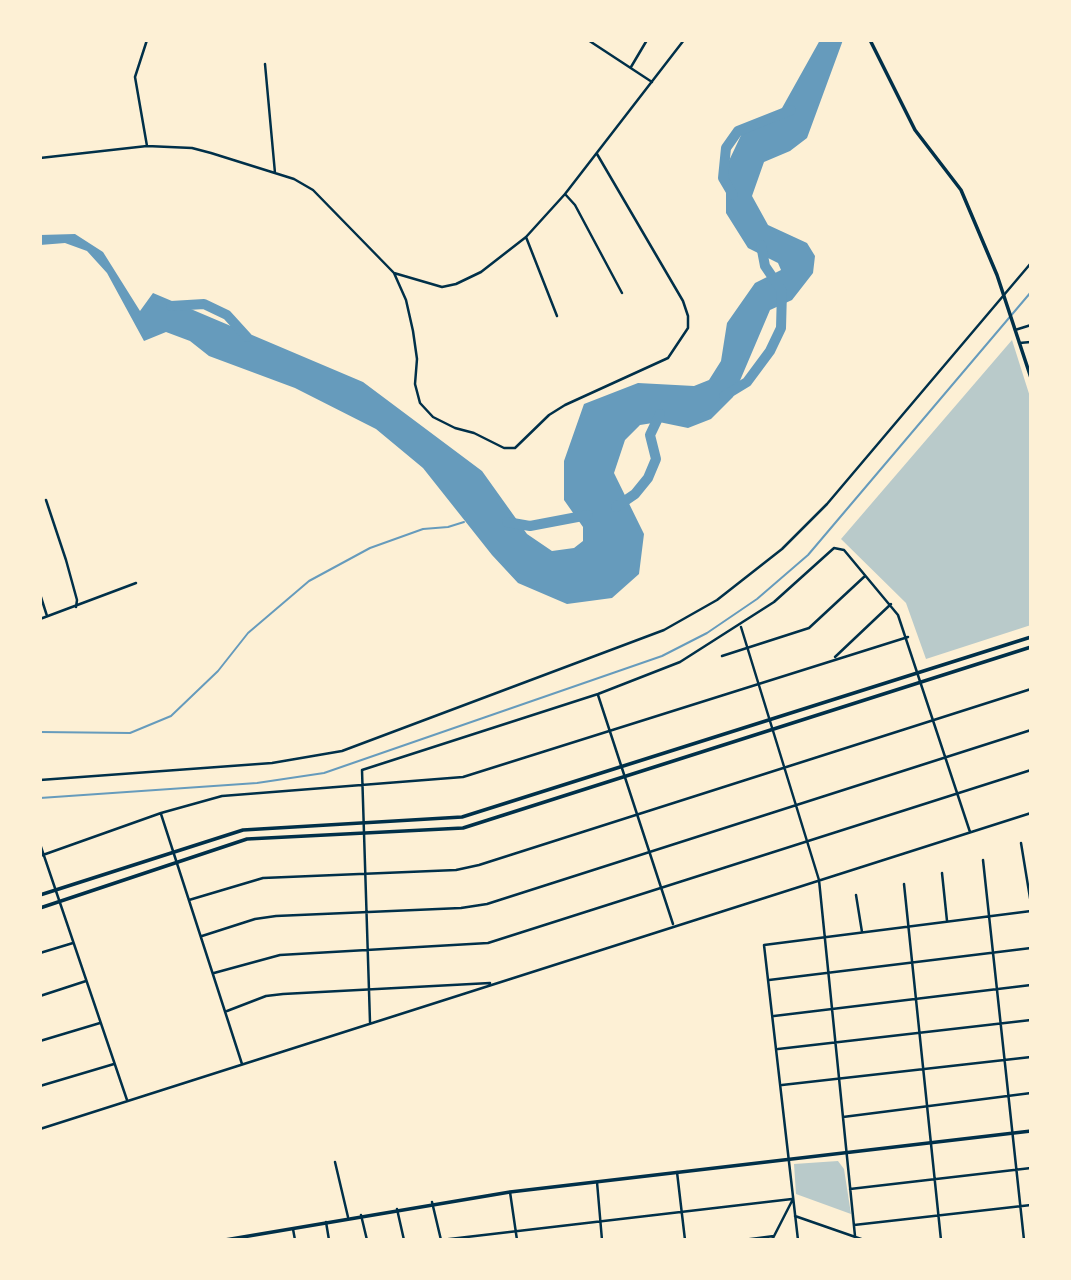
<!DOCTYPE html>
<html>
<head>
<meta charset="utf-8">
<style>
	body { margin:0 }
	#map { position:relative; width:1071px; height:1280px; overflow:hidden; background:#fdf0d5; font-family:"Exo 2",sans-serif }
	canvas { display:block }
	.frame { position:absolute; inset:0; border:42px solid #fdf0d5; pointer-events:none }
</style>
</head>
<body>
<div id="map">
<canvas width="1071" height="1280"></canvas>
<div class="frame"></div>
</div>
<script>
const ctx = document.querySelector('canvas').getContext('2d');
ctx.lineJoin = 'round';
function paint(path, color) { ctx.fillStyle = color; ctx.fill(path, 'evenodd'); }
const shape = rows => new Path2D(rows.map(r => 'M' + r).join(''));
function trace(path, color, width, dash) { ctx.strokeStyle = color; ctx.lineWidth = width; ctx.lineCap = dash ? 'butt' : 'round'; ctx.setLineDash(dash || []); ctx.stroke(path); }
const green = shape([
	[1012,340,1031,400,1031,625,926,659,906,603,841,539],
	[838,1161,844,1169,851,1214,796,1194,794,1164]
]);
const water = shape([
	[820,40,843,40,807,138,790,151,764,162,752,196,768,225,807,243,815,256,813,273,792,300,770,310,733,397,711,419,688,428,659,422,640,425,625,440,614,473,644,534,639,574,612,598,567,604,518,583,492,555,423,468,376,429,295,388,209,356,190,341,166,332,144,341,107,273,87,251,65,243,40,245,40,235,75,234,103,252,140,311,153,293,363,382,482,471,527,534,552,551,574,548,583,541,583,527,564,500,564,461,584,404,638,383,694,386,709,380,721,361,727,323,755,283,781,270,778,263,748,248,726,213,726,167,744,129,777,117]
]);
const stream = shape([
	[40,732,130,733,171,716,218,671,248,633,309,581,370,548,423,529,448,527,464,522],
	[40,798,257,783,324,773,662,656,707,633,757,599,808,555,1031,292]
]);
const river = shape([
	[733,195,723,178,726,148,738,131,791,110],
	[171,306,204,304,227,315,247,337],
	[724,396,747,382,770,351,781,328,782,291,765,266,761,245],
	[616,507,635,494,648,478,656,459,650,435,660,414],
	[507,522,530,526,588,515]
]);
const minor = shape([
	[588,40,652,82],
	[265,64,275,173],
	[631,67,647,40],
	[147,146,135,77,147,40],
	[40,158,147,146,192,148,211,153,294,179,313,190,394,273,442,287,456,284,481,272,526,237,565,194,684,40],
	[565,194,575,205,622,293],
	[526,237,557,316],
	[394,273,406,300,413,331,417,359,415,384,420,403,433,417,455,428,474,433,504,448,515,448,549,415,565,405,668,358,688,328,688,316,683,301,597,154],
	[1015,330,1031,325],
	[1019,343,1031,342],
	[46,500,66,560,77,600,76,607],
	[40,594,47,616],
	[40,619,136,583],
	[741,627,819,880,855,1236],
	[722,656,809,628,865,576],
	[835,657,891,604],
	[598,695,673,924],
	[40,780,272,763,342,751,664,630,717,600,782,549,827,504,1031,263],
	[161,814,242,1064],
	[1021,843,1031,904],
	[40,844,127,1100],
	[40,856,161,813,222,796,463,777,908,637],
	[983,860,1024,1240],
	[942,873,947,921],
	[904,884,941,1240],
	[856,895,862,932],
	[189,900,263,878,456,870,479,865,1031,689],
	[202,936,255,919,276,916,461,908,487,904,1031,730],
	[40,953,73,943],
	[214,973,280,955,488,943,1031,770],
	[769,980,1031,948],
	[40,996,86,981],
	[227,1011,266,996,283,994,490,983],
	[774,1016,1031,985],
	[370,1022,362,770,598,694,680,662,774,602,834,548,844,550,898,615,970,832],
	[40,1041,100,1023],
	[778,1049,1031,1020],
	[782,1085,1031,1057],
	[40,1086,114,1064],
	[843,1117,1031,1093],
	[40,1129,1031,813],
	[335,1162,348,1217],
	[677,1172,685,1240],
	[597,1182,602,1240],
	[850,1189,1031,1168],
	[510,1192,517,1240],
	[432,1202,441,1240],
	[397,1209,404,1240],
	[361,1215,367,1240],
	[795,1216,864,1240],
	[326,1222,329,1240],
	[854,1225,1031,1205],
	[293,1229,295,1240],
	[441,1240,792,1199],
	[743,1240,774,1236],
	[772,1240,793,1199],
	[798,1240,764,945,1031,911]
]);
const tertiary = shape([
	[870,40,915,130,961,190,997,275,1031,378],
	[40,895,243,830,462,817,1031,637],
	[40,908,247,839,463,828,1031,647],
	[225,1240,510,1192,1031,1131]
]);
paint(green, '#b9caca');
paint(water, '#669bbc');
trace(stream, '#669bbc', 2);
trace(river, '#669bbc', 10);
trace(minor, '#003049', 2.5);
trace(tertiary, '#003049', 3.5);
</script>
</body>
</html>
